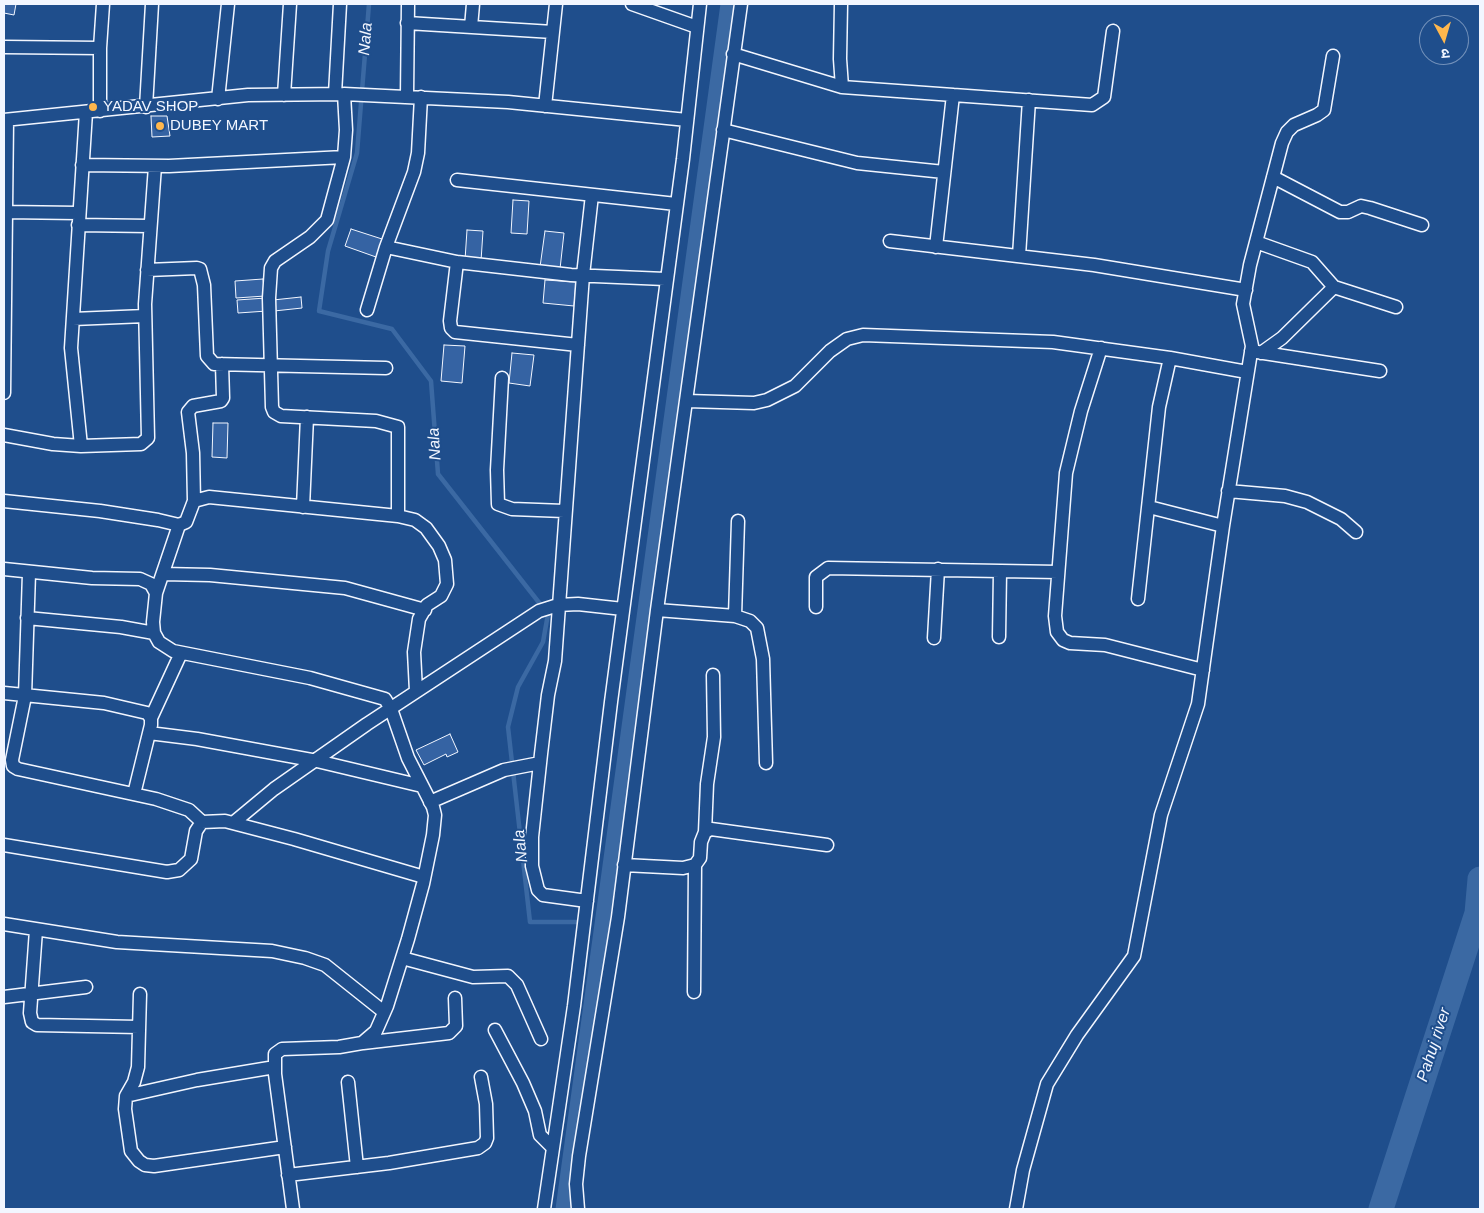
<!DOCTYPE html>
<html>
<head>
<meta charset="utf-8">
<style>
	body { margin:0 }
	#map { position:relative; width:1484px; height:1213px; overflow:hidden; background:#1f4e8c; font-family:Arial,"Noto Sans Devanagari",sans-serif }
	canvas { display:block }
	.frame { position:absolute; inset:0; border:5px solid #f2f6ff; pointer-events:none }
	.north { position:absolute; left:1419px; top:15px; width:50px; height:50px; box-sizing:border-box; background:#1f4e8c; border:1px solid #7391ba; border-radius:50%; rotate:174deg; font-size:14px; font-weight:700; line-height:20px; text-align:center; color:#f2f6ff }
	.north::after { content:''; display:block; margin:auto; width:18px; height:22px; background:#ffb74d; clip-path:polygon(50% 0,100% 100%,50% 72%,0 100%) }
</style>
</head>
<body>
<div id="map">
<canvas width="1484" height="1213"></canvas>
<div class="frame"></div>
<div class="north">उ</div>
</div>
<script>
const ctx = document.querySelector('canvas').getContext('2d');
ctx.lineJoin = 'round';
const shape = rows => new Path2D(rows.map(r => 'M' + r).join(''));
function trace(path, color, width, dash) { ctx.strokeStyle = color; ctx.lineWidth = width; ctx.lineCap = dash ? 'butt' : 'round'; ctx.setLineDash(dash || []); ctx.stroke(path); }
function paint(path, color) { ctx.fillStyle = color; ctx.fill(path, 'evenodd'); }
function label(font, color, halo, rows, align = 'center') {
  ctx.font = font + ' Arial,sans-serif'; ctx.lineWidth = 4; ctx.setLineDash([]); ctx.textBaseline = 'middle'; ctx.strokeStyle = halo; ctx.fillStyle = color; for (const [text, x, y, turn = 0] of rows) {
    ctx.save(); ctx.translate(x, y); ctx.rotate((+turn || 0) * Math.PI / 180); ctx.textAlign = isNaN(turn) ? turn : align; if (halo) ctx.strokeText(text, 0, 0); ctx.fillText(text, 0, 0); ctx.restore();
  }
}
const stream = shape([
	[369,4,357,153,328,251,319,311,392,329,431,381,438,474,548,614,543,642,518,687,508,727,530,922,579,922]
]);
const canal = shape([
	[563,1209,728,4]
]);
const river = shape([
	[1381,1209,1477,913,1480,879]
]);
const building = shape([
	[4,4,16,4,14,15,4,13,4,4],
	[151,116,167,116,170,136,152,137,151,116],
	[513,200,529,201,527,234,511,233,513,200],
	[351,229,382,239,376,257,345,246,351,229],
	[467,230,483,231,481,261,465,260,467,230],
	[545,231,564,233,560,269,540,267,545,231],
	[263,279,265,296,236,298,235,281,263,279],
	[545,280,576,282,574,306,543,303,545,280],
	[301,297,302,308,274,311,273,300,301,297],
	[266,298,267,311,238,313,237,300,266,298],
	[444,345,465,346,462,383,441,381,444,345],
	[512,353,534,355,530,386,509,383,512,353],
	[213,423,228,423,227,458,212,457,213,423],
	[450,734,458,752,447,757,446,754,424,765,416,750,450,734]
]);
const minor = shape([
	[632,4,697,27],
	[841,4,840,59,842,87],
	[407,23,553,32],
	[471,27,473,4],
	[4,47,100,48],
	[733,54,842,87,1092,105,1104,97,1113,31],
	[335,94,340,4],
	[344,94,346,130,344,157,327,220,310,237,275,261,271,268,269,298,272,407,274,412,281,416,376,421,398,427,398,516],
	[284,95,290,4],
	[407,96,408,4],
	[218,99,228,4],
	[545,106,556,4],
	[146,107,152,4],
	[100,111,100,48,103,4],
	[4,120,248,95,344,94,508,102,687,120],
	[723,130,857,163,944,172],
	[82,165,169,166,344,157],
	[1273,177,1340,212,1348,212,1361,206,1370,208,1422,225],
	[457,180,676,204],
	[5,212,78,213],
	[78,225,150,226],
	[890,241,1094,265,1246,290],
	[1256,242,1312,262,1334,287,1396,307],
	[386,247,457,262,571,275,665,279],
	[936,247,953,95],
	[1019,256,1029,100],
	[457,262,450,321,451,328,455,332,578,345],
	[147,270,197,268,200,269,204,285,207,356,214,364,386,368],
	[367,310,386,247,414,172,418,153,421,97],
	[73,319,145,316],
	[1101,348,1081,411,1066,473,1055,616,1057,632,1063,640,1070,643,1105,645,1203,670],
	[1251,351,1380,371],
	[1261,353,1282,338,1334,287],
	[502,378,497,470,498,504,512,509,564,511],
	[4,393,7,120],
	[687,401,754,403,767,400,795,386,830,351,847,339,863,335,1053,342,1170,358,1247,372],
	[4,435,53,444,81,446,141,444,148,438,145,304,155,166],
	[81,446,71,348,86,112],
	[1228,491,1285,496,1307,502,1341,519,1356,532],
	[4,501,100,511,158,520,179,525,186,522,194,501,209,497,398,516,415,520,426,528,439,546,445,560,447,584,441,596,427,605,419,619,414,652,416,691],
	[194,501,193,453,188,412,193,406,221,401,223,398,222,364],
	[303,507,307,417],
	[1149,507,1223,526],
	[179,525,156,593,153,622,154,633,159,642,173,651,310,678,385,699,391,709,408,758,433,807,435,815,433,835,423,884,408,939,387,1006,376,1031,362,1043,339,1047,282,1049,275,1054,275,1074,293,1209],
	[4,569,92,578,140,579,151,584,156,593],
	[29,573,25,696,12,760,13,766,18,769,156,799,189,810,202,822],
	[163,574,210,575,345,588,425,610],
	[1138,599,1159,407,1170,358],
	[816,607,816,577,828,568,1058,572],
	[657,610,735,616,750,621,757,628,763,659,766,763],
	[735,616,738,521],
	[27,618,121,627,154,633],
	[999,637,1000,572],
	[934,638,938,569],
	[4,693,104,703,147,713,151,718,151,725,134,794],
	[151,718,181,653],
	[149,733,197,739,317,761,422,786],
	[430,802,504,770,540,763],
	[233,823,274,789,367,724,539,611,558,605,578,604,623,609],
	[705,832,707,784,714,737,713,675],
	[4,845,167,872,179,870,191,859,196,831,202,822,225,821,294,839,424,877],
	[624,865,683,868,695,865,700,858,701,842,705,832,711,829,827,845],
	[587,901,543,895,538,890,532,866,532,837,541,754,548,695,555,661,583,275,592,195],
	[4,924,117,942,272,951,305,958,325,965,384,1012],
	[36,930,30,1013,32,1022,37,1025,139,1027],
	[402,958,473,977,508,976,517,985,541,1039],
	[694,992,695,865],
	[140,994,138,1067,134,1082,126,1096,125,1109,131,1151,139,1161,145,1165,154,1166,285,1147],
	[4,997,86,987],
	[495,1030,523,1083,535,1111,540,1135,553,1148],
	[363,1043,449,1033,456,1026,455,998],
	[348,1082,357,1167],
	[126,1096,197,1080,275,1067],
	[288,1175,389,1163,478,1148,485,1143,487,1138,486,1104,481,1077],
	[544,1209,574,1006,611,702,683,159,700,4],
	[578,1209,576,1184,579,1156,618,917,657,610,741,4],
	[1016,1209,1023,1170,1047,1084,1077,1035,1134,956,1161,815,1198,704,1223,526,1252,346,1243,304,1250,265,1282,143,1287,132,1294,125,1317,115,1324,110,1333,56]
]);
const markers = [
	[93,107,5,"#ffb74d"],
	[160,126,5,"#ffb74d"]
];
const poiNames = [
	["YADAV SHOP",103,107],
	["DUBEY MART",170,126]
];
const waterNames = [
	["Nala",366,39,-85],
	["Nala",435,444,-94],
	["Nala",521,846,-96],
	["Pahuj river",1434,1045,-72]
];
trace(stream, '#3b69a3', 4.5);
trace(canal, '#3b69a3', 15);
trace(river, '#3b69a3', 25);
paint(building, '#3563a3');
trace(building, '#f2f6ff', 1);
trace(minor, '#f2f6ff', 15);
trace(minor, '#1f4e8c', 12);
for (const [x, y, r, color] of markers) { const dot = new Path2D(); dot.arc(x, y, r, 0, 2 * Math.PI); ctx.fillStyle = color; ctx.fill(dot); trace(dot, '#1f4e8c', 2); }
label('15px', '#f2f6ff', '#1f4e8c', poiNames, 'left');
label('italic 16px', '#f2f6ff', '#1f4e8c', waterNames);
</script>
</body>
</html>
